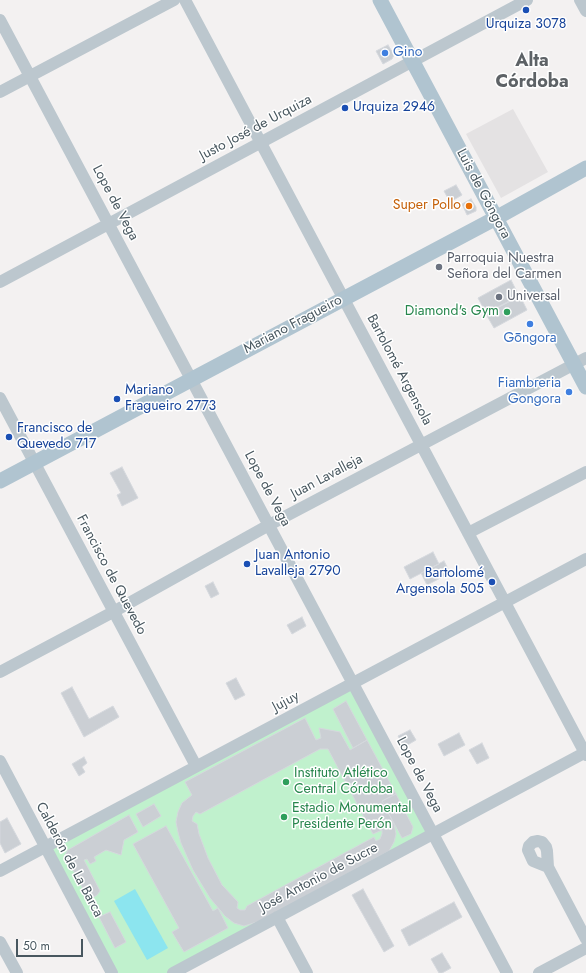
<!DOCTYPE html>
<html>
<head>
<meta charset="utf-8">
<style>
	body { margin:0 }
	#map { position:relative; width:586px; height:973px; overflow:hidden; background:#f3f1f1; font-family:Jost,sans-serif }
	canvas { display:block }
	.scale { position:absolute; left:16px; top:939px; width:67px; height:18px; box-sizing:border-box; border:2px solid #48575f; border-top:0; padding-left:5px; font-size:12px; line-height:14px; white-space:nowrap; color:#48575f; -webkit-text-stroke:3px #fff; paint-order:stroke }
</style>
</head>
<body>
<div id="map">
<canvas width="586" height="973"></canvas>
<div class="scale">50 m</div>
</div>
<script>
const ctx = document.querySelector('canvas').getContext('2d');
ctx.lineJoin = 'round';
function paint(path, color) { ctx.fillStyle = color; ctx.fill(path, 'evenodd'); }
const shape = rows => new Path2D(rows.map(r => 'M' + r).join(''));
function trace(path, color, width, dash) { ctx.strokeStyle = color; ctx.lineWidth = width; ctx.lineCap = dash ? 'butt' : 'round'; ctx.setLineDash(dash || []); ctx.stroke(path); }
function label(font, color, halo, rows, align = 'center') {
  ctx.font = font + ' Jost,sans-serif'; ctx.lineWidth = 3; ctx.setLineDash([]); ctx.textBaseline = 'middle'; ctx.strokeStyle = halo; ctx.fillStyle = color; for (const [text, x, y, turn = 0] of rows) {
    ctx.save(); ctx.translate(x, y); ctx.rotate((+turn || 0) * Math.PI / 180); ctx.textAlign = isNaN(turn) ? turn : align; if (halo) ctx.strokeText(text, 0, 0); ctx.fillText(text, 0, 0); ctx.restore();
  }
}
const education = shape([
	[513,109,548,172,501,198,466,134]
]);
const green = shape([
	[353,683,433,834,173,973,112,973,45,847]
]);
const water = shape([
	[135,889,168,948,147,960,114,901]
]);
const building = shape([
	[388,45,394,55,392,59,383,64,376,51,388,45],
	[456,185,462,195,450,202,444,191,456,185],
	[471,199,476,207,476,211,467,215,462,204,471,199],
	[511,280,519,296,486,313,478,298,511,280],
	[520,296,527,310,494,328,486,314,520,296],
	[122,467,138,498,122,506,117,495,121,493,110,473,122,467],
	[433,552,439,564,410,579,404,567,433,552],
	[444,561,450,573,427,585,421,573,444,561],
	[213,582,219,594,211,598,205,586,213,582],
	[302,617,306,626,292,634,287,625,302,617],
	[236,678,245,695,235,700,226,683,236,678],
	[72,687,89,719,113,706,119,717,84,737,61,693,72,687],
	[346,701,367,740,353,748,333,709,346,701],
	[305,718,316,740,321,738,319,728,340,732,350,750,367,740,396,794,382,801,394,824,396,834,394,842,389,851,260,921,244,926,234,923,225,916,210,898,193,870,181,843,178,832,176,822,178,812,182,803,192,795,185,782,305,718],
	[320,749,328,749,373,834,382,830,382,834,380,839,376,841,374,837,247,906,245,910,240,910,237,908,238,902,222,885,208,858,199,834,197,824,192,821,193,816,196,812,200,814,320,749],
	[410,730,416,740,404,747,398,736,410,730],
	[459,733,465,745,444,756,438,744,459,733],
	[482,743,489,758,477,764,469,750,482,743],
	[84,757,87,763,82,767,85,772,79,776,72,764,84,757],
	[396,794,413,827,411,834,402,838,382,801,396,794],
	[154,804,161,816,143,827,136,814,154,804],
	[129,815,138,832,124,840,121,855,106,850,94,857,96,861,90,864,87,859,84,860,100,891,97,895,89,900,65,855,68,850,129,815],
	[7,818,21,844,5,853,0,843,0,822,7,818],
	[166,826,213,911,218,908,228,928,184,952,172,932,179,928,133,844,166,826],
	[363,889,394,946,384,952,352,895,363,889],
	[454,902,462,917,409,946,401,930,454,902],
	[110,912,126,942,115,948,99,917,110,912],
	[442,953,451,968,442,973,439,973,431,959,442,953]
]);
const minor = shape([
	[185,0,586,755],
	[580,0,586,11],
	[0,20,507,973],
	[0,92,174,0],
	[0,282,527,0],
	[0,398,196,766],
	[468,533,586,472],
	[0,672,113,612,269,525,586,358],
	[0,761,112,973],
	[548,867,533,861,528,850,529,846,533,842,538,841,542,842,546,847,547,851,548,867,586,939],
	[0,871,586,559],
	[277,917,307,973],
	[0,942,17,973],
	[173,973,586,752],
	[539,973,586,948]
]);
const major = shape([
	[380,0,586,387],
	[0,481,496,218,586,168]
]);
const markers = [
	[526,10,4,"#1a4fb4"],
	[385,53,4,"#3f7fe0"],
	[345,108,4,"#1a4fb4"],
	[469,206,4,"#e8710a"],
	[439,267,4,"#6b7280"],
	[499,297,4,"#6b7280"],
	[507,312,4,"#2e9e5b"],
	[530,324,4,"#3f7fe0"],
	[569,392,4,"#3f7fe0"],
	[117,399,4,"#1a4fb4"],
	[9,437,4,"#1a4fb4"],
	[247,564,4,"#1a4fb4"],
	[492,582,4,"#1a4fb4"],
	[286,782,4,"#2e9e5b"],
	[284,817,4,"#2e9e5b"]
];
const transitNames = [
	["Urquiza 3078",526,25,"center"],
	["Urquiza 2946",353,108],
	["Mariano",125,391],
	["Fragueiro 2773",125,407],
	["Francisco de",17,429],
	["Quevedo 717",17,445],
	["Juan Antonio",255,556],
	["Lavalleja 2790",255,572],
	["Bartolomé",484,574,"right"],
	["Argensola 505",484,590,"right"]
];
const shopNames = [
	["Gino",393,53],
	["Gōngora",530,339,"center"],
	["Fiambreria",561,384,"right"],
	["Gongora",561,400,"right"]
];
const streetNames = [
	["Justo José de Urquiza",256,128,-28],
	["Luis de Góngora",483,194,62],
	["Lope de Vega",115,203,62],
	["Mariano Fragueiro",293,325,-28],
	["Bartolomé Argensola",399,370,62],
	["Juan Lavalleja",327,477,-28],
	["Lope de Vega",267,489,62],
	["Francisco de Quevedo",111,575,62],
	["Jujuy",286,702,-28],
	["Lope de Vega",419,775,62],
	["Calderón de La Barca",69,860,62],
	["José Antonio de Sucre",319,878,-28]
];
const foodNames = [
	["Super Pollo",461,206]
];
const worshipNames = [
	["Parroquia Nuestra",447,259],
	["Señora del Carmen",447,275],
	["Universal",507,297]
];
const leisureNames = [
	["Diamond's Gym",499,312,"right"],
	["Instituto Atlético",294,774],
	["Central Córdoba",294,790],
	["Estadio Monumental",292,809],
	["Presidente Perón",292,825]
];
const districtNames = [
	["Alta",532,62],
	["Córdoba",532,83]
];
paint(education, '#e4e2e3');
paint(green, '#c0f1cd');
paint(water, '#8ce5ef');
paint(building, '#cbcfd4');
trace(building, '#d5d8dd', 1);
trace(minor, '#bcc7ce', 12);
trace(major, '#b0c4d0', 15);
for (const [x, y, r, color] of markers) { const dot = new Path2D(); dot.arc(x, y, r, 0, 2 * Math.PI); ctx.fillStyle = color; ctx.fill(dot); trace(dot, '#fff', 1.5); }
label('14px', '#164399', '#fff', transitNames, 'left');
label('14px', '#366cbe', '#fff', shopNames, 'left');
label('14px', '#48575f', '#fff', streetNames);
label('14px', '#c56008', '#fff', foodNames, 'right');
label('14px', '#5b616d', '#fff', worshipNames, 'left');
label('14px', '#27864d', '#fff', leisureNames, 'left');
label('bold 18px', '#5d6266', '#fff', districtNames);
</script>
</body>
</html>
